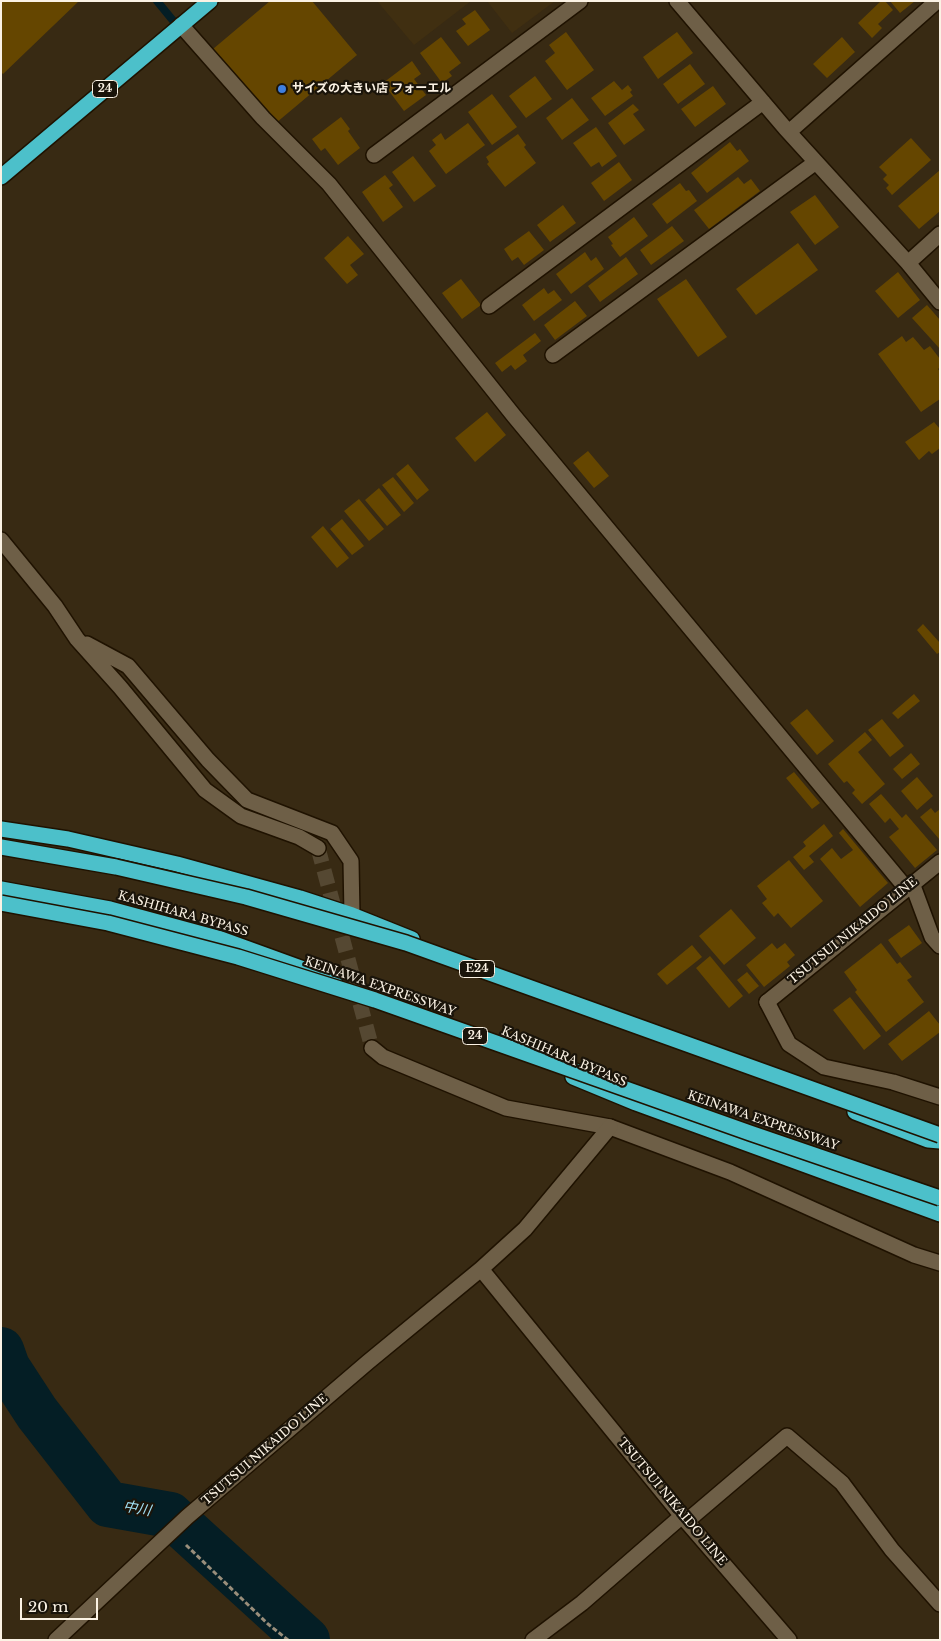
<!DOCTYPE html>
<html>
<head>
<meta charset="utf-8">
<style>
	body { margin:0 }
	#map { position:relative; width:941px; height:1641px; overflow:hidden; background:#382a13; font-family:"Libre Baskerville",serif }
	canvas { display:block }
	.frame { position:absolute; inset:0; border:2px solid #fbf2e4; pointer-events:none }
	.scale { position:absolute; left:20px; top:1598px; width:78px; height:22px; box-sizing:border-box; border:2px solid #fbf2e4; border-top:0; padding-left:6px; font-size:15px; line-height:18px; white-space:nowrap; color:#fbf2e4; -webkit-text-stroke:4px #1a140a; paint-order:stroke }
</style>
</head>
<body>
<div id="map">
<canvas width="941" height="1641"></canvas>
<div class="frame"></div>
<div class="scale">20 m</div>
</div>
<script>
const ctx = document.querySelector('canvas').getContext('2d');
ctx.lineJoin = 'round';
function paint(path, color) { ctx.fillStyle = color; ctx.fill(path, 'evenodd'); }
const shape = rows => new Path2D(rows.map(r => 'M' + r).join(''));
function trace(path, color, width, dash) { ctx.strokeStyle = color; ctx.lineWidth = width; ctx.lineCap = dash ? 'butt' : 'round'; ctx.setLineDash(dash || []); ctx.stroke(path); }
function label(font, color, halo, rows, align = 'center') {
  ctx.font = font + ' "Libre Baskerville","Noto Sans JP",serif'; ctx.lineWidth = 4.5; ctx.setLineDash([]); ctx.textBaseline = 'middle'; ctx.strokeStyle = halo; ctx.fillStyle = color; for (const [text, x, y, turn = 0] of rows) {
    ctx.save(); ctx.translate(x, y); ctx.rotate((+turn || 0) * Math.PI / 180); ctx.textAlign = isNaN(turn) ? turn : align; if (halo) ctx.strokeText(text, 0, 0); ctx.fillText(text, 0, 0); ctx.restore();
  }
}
const built = shape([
	[377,1,471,1,414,45],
	[487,1,555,1,512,33]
]);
const stream = shape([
	[157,1,175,23]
]);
const river = shape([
	[1,1350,7,1367,37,1413,108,1504,170,1515,307,1640]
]);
const building = shape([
	[1,1,79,1,3,74,1,72],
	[270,1,312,1,357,55,276,123,213,49],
	[881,1,885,1,893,10,878,24,882,28,872,38,858,23],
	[890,1,915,1,900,13],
	[475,10,490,30,468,46,456,31,466,24,462,19],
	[566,32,594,70,567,90,545,61,555,53,549,45],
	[677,32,693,53,658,79,643,57],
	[441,37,461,63,449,72,452,76,442,83,420,53],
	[842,37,855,52,827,78,813,64],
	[412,61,421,74,414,79,426,95,404,111,383,83],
	[690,64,705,84,678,104,663,84],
	[535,76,552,99,526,118,509,96],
	[614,81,622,90,628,85,632,90,630,92,633,96,605,116,591,98],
	[713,86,726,104,695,127,681,109],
	[492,94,517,127,492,145,468,112],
	[572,98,589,120,562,140,546,118],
	[633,104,639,110,633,114,645,130,624,145,608,123],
	[341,117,350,129,348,131,360,148,338,165,325,148,321,151,312,139],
	[468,123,485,145,446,174,429,151,436,145,432,140,441,133,445,140],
	[596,127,617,156,602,167,599,162,591,167,573,143],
	[518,134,526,145,524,147,536,163,505,187,487,164,489,162,486,157],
	[911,138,931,160,892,195,886,188,889,185,883,179,887,175,879,167],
	[730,142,737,151,740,149,749,161,707,193,691,173],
	[413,156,436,186,414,202,392,172],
	[619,162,632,180,604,201,591,183],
	[940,170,940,211,919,229,898,206],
	[385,175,393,185,389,188,403,207,383,222,362,192],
	[738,177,744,184,751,179,760,191,709,229,694,210],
	[680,183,686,191,689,190,697,201,667,224,652,204],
	[815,195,839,227,815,245,790,212],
	[563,205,576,223,550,242,537,225],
	[634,217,648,236,620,257,611,245,613,244,608,237],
	[672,226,684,241,651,265,640,250],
	[529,231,544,250,524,265,518,257,512,261,504,249],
	[348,236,364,254,350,265,358,275,347,284,324,258],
	[798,243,818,270,756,315,736,289],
	[585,252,591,261,596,257,604,269,571,294,556,274],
	[626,257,638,274,600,302,588,286],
	[898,272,920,300,898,318,875,291],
	[461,279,481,305,462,319,442,293],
	[686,279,727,337,698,357,657,299],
	[544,288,548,294,554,290,562,300,534,321,522,305],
	[575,301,587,316,555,340,544,325],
	[927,305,940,320,940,349,912,318],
	[535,333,541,341,523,355,527,361,515,370,511,365,502,372,495,363],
	[902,336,906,342,913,337,924,350,930,346,940,359,940,367,938,369,940,372,940,399,921,412,878,354],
	[487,412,506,435,475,462,455,438],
	[934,422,940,429,940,448,932,454,929,451,919,460,905,442],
	[588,451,609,476,594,488,573,463],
	[408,464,429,490,417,500,396,474],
	[393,477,414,503,404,512,382,485],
	[379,488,401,515,387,526,365,500],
	[359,499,384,529,369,541,344,511],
	[342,519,364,546,352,555,330,529],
	[323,526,349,558,337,568,311,537],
	[923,624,940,643,940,652,937,654,917,630],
	[914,694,920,701,898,719,892,713],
	[807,709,834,741,817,755,790,723],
	[882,719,904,746,890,757,868,730],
	[865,732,872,740,858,752,885,784,862,804,852,793,855,790,847,781,844,783,828,764],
	[911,753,920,764,902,779,893,769],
	[794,772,820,803,812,809,786,778],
	[917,777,933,796,917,810,901,791],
	[881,794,902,818,906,814,937,850,915,868,889,837,899,829,890,818,885,823,869,804],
	[931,808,935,813,940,809,940,840,920,817],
	[824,824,833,836,809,856,814,862,804,870,793,857,806,846,803,842],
	[843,829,888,883,860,907,820,859,832,848,841,859,853,850,839,833],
	[789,860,823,901,791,928,778,913,774,917,762,903,767,899,757,886],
	[731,909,756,938,724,965,699,936],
	[909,925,922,943,901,958,888,940],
	[772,943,777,949,785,943,795,955,787,962,790,966,764,987,746,965],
	[881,943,897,964,900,962,912,977,907,980,924,1002,886,1032,855,992,857,990,844,972],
	[692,945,702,957,667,985,657,974],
	[710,956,743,996,729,1008,696,968],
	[747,972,759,986,749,994,737,980],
	[850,997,881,1036,864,1050,833,1010],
	[929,1011,940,1025,940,1032,902,1061,888,1044]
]);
const streetTunnel = shape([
	[318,848,372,1048]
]);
const path = shape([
	[186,1545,268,1624,288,1640]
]);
const street = shape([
	[677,1,785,128,908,263,940,302],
	[181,25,263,118,329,184,514,416,906,888],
	[789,132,937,1],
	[374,155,580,1],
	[908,263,940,234],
	[489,306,763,102],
	[553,355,816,162],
	[1,540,55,606,77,639,120,687,205,790,241,816,299,837,318,848],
	[87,644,128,666,208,760,247,800,332,833,351,861,352,915],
	[912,883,932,937,940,946],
	[767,1002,789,1044,824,1067,893,1082,940,1097],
	[372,1048,383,1057,506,1108,610,1127,730,1172,914,1255,940,1263],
	[687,1521,787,1436,842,1483,892,1550,940,1604],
	[533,1640,582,1603,682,1516]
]);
const secondary = shape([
	[767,1002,940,862],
	[481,1269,682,1516,789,1640],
	[56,1640,187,1517,368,1362,481,1269,525,1229,610,1127]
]);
const highway = shape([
	[1,177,210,1],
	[1,829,68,839,177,864,300,898,352,915,412,939],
	[1,889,110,909,221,939,334,980],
	[573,1077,636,1103,940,1214],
	[855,1112,928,1140,940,1141]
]);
const highwayBridge = shape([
	[1,847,116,867,246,897,406,943,940,1135],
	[1,903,108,923,238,957,375,1000,750,1133,940,1198]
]);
const markers = [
	[282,89,5,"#3f7fe0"]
];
const shields = [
	[105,89,25],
	[477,969,35],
	[475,1036,25]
];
const shieldNames = [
	["24",105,89],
	["E24",477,969],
	["24",475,1036]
];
const poiNames = [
	["サイズの大きい店 フォーエル",292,89]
];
const streetNames = [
	["KASHIHARA BYPASS",183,914,16],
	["TSUTSUI NIKAIDO LINE",853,931,-39],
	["KEINAWA EXPRESSWAY",380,987,19],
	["KASHIHARA BYPASS",564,1057,23],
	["KEINAWA EXPRESSWAY",763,1121,19],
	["TSUTSUI NIKAIDO LINE",265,1450,-41],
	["TSUTSUI NIKAIDO LINE",672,1502,50]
];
const waterNames = [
	["中川",137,1509,10]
];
paint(built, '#402f11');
trace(stream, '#041e25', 8);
trace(river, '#041e25', 46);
paint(building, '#654600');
trace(streetTunnel, '#554832', 15, [15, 8]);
trace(street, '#1f1200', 18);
trace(secondary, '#1f1200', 18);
trace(highway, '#1f1200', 18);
trace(path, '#998e7b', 3, [5, 2.5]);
trace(street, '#6e5f47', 15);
trace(secondary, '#6e5f47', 15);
trace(highway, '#4cc0ca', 15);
trace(highwayBridge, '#1f1200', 18, []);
trace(highwayBridge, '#4cc0ca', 15);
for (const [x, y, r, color] of markers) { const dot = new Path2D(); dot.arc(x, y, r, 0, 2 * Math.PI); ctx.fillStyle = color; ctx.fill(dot); trace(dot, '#1a140a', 2); }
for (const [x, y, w] of shields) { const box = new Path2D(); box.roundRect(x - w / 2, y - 8.5, w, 17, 4); ctx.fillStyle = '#1a140a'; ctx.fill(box); trace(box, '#fbf2e4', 1); }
label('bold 11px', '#fbf2e4', null, shieldNames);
label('bold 12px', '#fbf2e4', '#1a140a', poiNames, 'left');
label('12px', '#fbf2e4', '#1a140a', streetNames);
label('italic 14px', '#a2e1f6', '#1a140a', waterNames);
</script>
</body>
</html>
